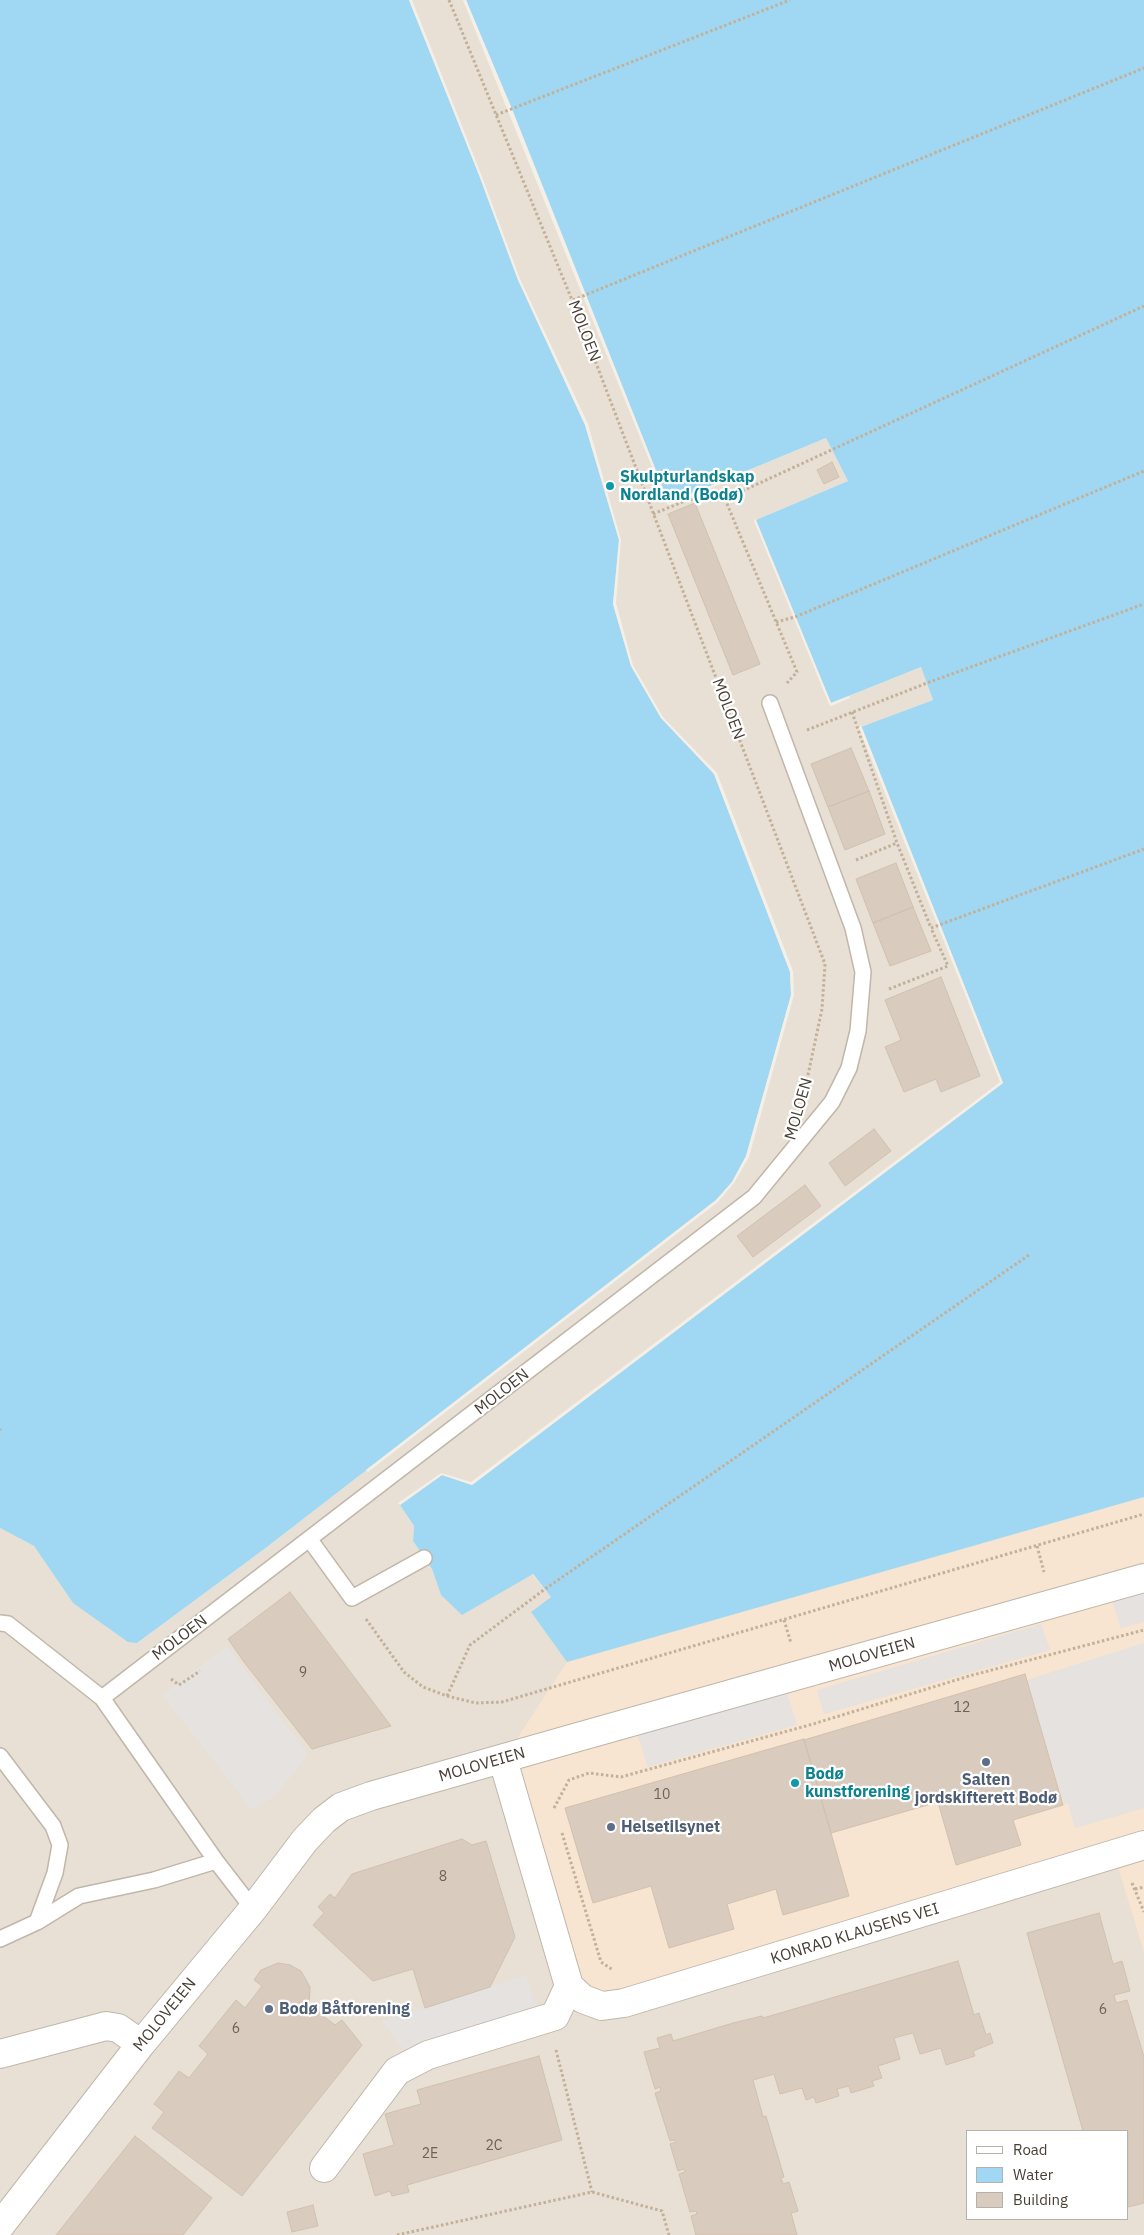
<!DOCTYPE html>
<html>
<head>
<meta charset="utf-8">
<style>
	body { margin:0 }
	#map { position:relative; width:1144px; height:2235px; overflow:hidden; background:#f4efe7; font-family:"IBM Plex Sans",sans-serif }
	canvas { display:block }
	.legend { position:absolute; left:966px; top:2130px; width:162px; height:90px; box-sizing:border-box; background:#fff; border:1px solid #b5b2ae; margin:0; padding:6px 9px; list-style:none; font-size:15px; color:#473f35 }
	.legend li { display:flex; align-items:center; gap:10px; height:25px }
	.legend b { width:25px; border:1px solid #b5b2ae }
</style>
</head>
<body>
<div id="map">
<canvas width="1144" height="2235"></canvas>
<ul class="legend">
<li><b style="height:6px;background:#fff"></b>Road</li>
<li><b style="height:14px;background:#a0d8f3"></b>Water</li>
<li><b style="height:14px;background:#d9ccbe"></b>Building</li>
</ul>
</div>
<script>
const ctx = document.querySelector('canvas').getContext('2d');
ctx.lineJoin = 'round';
function paint(path, color) { ctx.fillStyle = color; ctx.fill(path, 'evenodd'); }
const shape = rows => new Path2D(rows.map(r => 'M' + r).join(''));
function trace(path, color, width, dash) { ctx.strokeStyle = color; ctx.lineWidth = width; ctx.lineCap = dash ? 'butt' : 'round'; ctx.setLineDash(dash || []); ctx.stroke(path); }
function label(font, color, halo, rows, align = 'center') {
  ctx.font = font + ' "IBM Plex Sans",sans-serif'; ctx.lineWidth = 4.5; ctx.setLineDash([]); ctx.textBaseline = 'middle'; ctx.strokeStyle = halo; ctx.fillStyle = color; for (const [text, x, y, turn = 0] of rows) {
    ctx.save(); ctx.translate(x, y); ctx.rotate((+turn || 0) * Math.PI / 180); ctx.textAlign = isNaN(turn) ? turn : align; if (halo) ctx.strokeText(text, 0, 0); ctx.fillText(text, 0, 0); ctx.restore();
  }
}
const residential = shape([
	[409,0,466,0,670,503,826,438,848,481,756,520,831,703,921,667,933,700,862,727,1003,1083,472,1485,400,1505,414,1526,413,1541,432,1569,441,1595,532,1574,551,1597,532,1613,568,1661,1144,1497,1144,2235,0,2235,0,1528,34,1546,73,1603,137,1643,263,1550,444,1410,661,718,631,666,518,280],
	[968,2131,1128,2131,1128,2219,968,2219]
]);
const commercial = shape([
	[1144,1497,1144,1952,1114,1854,778,1957,583,1999,503,1760,567,1662]
]);
const parking = shape([
	[1144,1578,1144,1622,1121,1628,1108,1589],
	[1041,1624,1050,1650,824,1714,817,1690],
	[1144,1643,1144,1808,1075,1828,1068,1803,1064,1804,1027,1680],
	[227,1646,307,1753,303,1762,275,1796,252,1810,162,1695],
	[783,1681,797,1725,648,1767,633,1721],
	[526,1975,538,2012,405,2051,381,2021]
]);
const water = shape([
	[0,0,409,0,479,175,518,280,585,425,619,540,613,604,631,666,661,718,714,774,790,972,791,995,746,1156,732,1182,716,1200,263,1550,137,1643,128,1642,73,1603,34,1546,0,1528],
	[466,0,1144,0,1144,1497,567,1662,531,1612,551,1597,533,1574,462,1615,441,1595,432,1569,413,1541,414,1526,400,1505,442,1475,472,1485,1003,1083,861,727,933,700,921,667,831,703,756,520,848,481,826,438,669,503]
]);
const pier = shape([
	[409,0,412,0,481,174,520,279,588,424,621,540,616,603,633,665,663,717,717,773,793,971,794,995,749,1157,734,1183,718,1202,368,1472,366,1470,716,1200,732,1182,746,1156,791,995,790,972,714,774,661,718,631,666,613,604,619,540,585,425,518,280,479,175],
	[463,0,466,0,512,109,669,503,737,475,738,477,670,505,667,504],
	[755,518,831,703,849,696,850,698,831,706,829,704,754,521],
	[861,725,1003,1083,472,1485,442,1475,400,1505,398,1503,441,1473,471,1482,1000,1082,859,728]
]);
const building = shape([
	[832,462,839,477,824,484,817,470,832,462],
	[695,503,760,664,733,675,668,514,695,503],
	[851,748,869,791,828,807,811,764,851,748],
	[869,791,885,834,845,850,828,807,869,791],
	[896,863,913,907,873,923,856,879,896,863],
	[913,907,931,951,890,966,873,923,913,907],
	[941,977,980,1076,941,1092,936,1079,904,1092,885,1047,901,1040,885,1000,941,977],
	[874,1129,891,1151,845,1186,829,1163,874,1129],
	[805,1185,821,1206,753,1257,737,1236,805,1185],
	[290,1592,391,1726,312,1749,244,1662,228,1639,290,1592],
	[1025,1674,1063,1805,1013,1820,1021,1845,956,1865,938,1802,831,1833,804,1740,1025,1674],
	[804,1739,849,1896,783,1915,776,1889,727,1904,734,1929,669,1948,651,1886,593,1903,565,1808,804,1739],
	[462,1839,472,1845,486,1841,515,1937,490,1987,425,2008,413,1969,373,1981,313,1925,324,1913,318,1907,330,1894,335,1898,352,1874,462,1839],
	[1099,1913,1113,1964,1122,1961,1130,1991,1114,1995,1116,2003,1127,2000,1144,2057,1144,2203,1128,2207,1128,2131,1083,2131,1027,1933,1099,1913],
	[958,1961,974,2015,979,2013,986,2035,990,2033,993,2043,973,2051,975,2056,946,2065,941,2048,920,2054,913,2033,894,2038,900,2059,878,2066,882,2078,872,2081,874,2086,851,2093,849,2086,837,2089,839,2096,816,2103,814,2097,806,2100,802,2088,780,2094,774,2074,753,2080,763,2117,766,2116,784,2177,781,2178,783,2184,789,2182,798,2211,791,2213,797,2235,696,2235,691,2216,697,2214,696,2211,690,2212,679,2174,685,2172,684,2169,678,2171,670,2144,676,2142,675,2140,670,2141,655,2093,661,2091,660,2087,655,2089,644,2052,660,2048,657,2038,671,2034,673,2041,733,2023,762,2016,763,2018,958,1961],
	[278,1963,290,1965,301,1971,310,1987,309,2005,335,2025,342,2020,362,2045,242,2196,152,2128,164,2112,154,2104,179,2071,189,2078,208,2054,199,2046,236,2000,245,2008,262,1986,254,1980,261,1970,278,1963],
	[539,2056,562,2140,407,2185,409,2192,392,2196,390,2191,375,2196,363,2154,394,2145,385,2114,421,2104,417,2090,539,2056],
	[135,2136,212,2198,183,2235,56,2235,135,2136],
	[313,2205,318,2226,292,2232,287,2212,313,2205]
]);
const path = shape([
	[449,0,572,300,825,964,822,1009,805,1089],
	[496,115,790,0],
	[573,300,1144,68],
	[725,499,797,672,787,683],
	[653,514,685,501,713,495,725,499,1144,306],
	[776,622,795,617,1144,471],
	[852,712,897,843,931,928],
	[807,730,927,683,1144,604],
	[856,860,897,843],
	[889,989,948,966,931,928,1144,849],
	[0,1430,1,1429],
	[1037,1546,1044,1572],
	[366,1619,404,1672,423,1687,447,1696,476,1703,502,1702,1144,1514],
	[784,1620,791,1643],
	[171,1679,179,1685,200,1671],
	[447,1696,470,1645,545,1589,1029,1255],
	[554,1808,569,1780,589,1773,621,1777,813,1724,969,1676,1144,1630],
	[562,1833,601,1962,613,1970],
	[1132,1883,1144,1912],
	[1135,1889,1144,1887],
	[556,2050,592,2192],
	[397,2235,592,2192,662,2211,669,2235]
]);
const service = shape([
	[310,1540,352,1598,424,1558],
	[0,1623,8,1624,102,1698],
	[0,1756,53,1826,60,1845,55,1873,37,1922,0,1939],
	[253,1909,216,1861,102,1698,754,1197,832,1102,849,1068,858,1031,863,972,853,928,770,703],
	[37,1922,79,1896,154,1880,216,1861]
]);
const minor = shape([
	[503,1760,569,1986,583,1999,602,2006,624,2003,1144,1845],
	[0,2054,106,2026,118,2028,141,2044],
	[324,2168,397,2071,428,2055,555,2016,569,1986],
	[0,2226,141,2044,253,1909,305,1840,324,1820,341,1807,371,1796,578,1737,1144,1578]
]);
const markers = [
	[610,486,5,"#0f9aa8"],
	[986,1762,5,"#5c6f8a"],
	[795,1783,5,"#0f9aa8"],
	[611,1827,5,"#5c6f8a"],
	[269,2009,5,"#5c6f8a"]
];
const numberNames = [
	["9",303,1673],
	["12",962,1708],
	["10",662,1795],
	["8",443,1877],
	["6",1103,2010],
	["6",236,2029],
	["2C",494,2146],
	["2E",430,2154]
];
const streetNames = [
	["MOLOEN",584,331,69],
	["MOLOEN",728,709,69],
	["MOLOEN",799,1109,-74],
	["MOLOEN",502,1392,-38],
	["MOLOEN",180,1638,-37],
	["MOLOVEIEN",872,1655,-16],
	["MOLOVEIEN",482,1765,-16],
	["KONRAD KLAUSENS VEI",855,1934,-17],
	["MOLOVEIEN",165,2015,-51]
];
const cultureNames = [
	["Skulpturlandskap",620,477],
	["Nordland (Bodø)",620,495],
	["Bodø",805,1774],
	["kunstforening",805,1792]
];
const serviceNames = [
	["Salten",986,1780,"center"],
	["jordskifterett Bodø",986,1798,"center"],
	["Helsetilsynet",621,1827],
	["Bodø Båtforening",279,2009]
];
paint(residential, '#e8e0d4');
paint(commercial, '#f7e4d1');
paint(parking, '#e5e2df');
paint(water, '#a0d8f3');
paint(pier, '#f4efe7');
paint(building, '#d9ccbe');
trace(building, '#d1c1ae', 1);
trace(service, '#c0b6a9', 18);
trace(minor, '#c0b6a9', 30);
trace(path, '#c2b099', 3, [2.5, 2.5]);
trace(service, '#fff', 15);
trace(minor, '#fff', 28);
for (const [x, y, r, color] of markers) { const dot = new Path2D(); dot.arc(x, y, r, 0, 2 * Math.PI); ctx.fillStyle = color; ctx.fill(dot); trace(dot, '#fff', 2); }
label('14px', '#6c6257', null, numberNames);
label('16px', '#473f35', '#fff', streetNames);
label('bold 16px', '#0d838f', '#fff', cultureNames, 'left');
label('bold 16px', '#4e5e75', '#fff', serviceNames, 'left');
</script>
</body>
</html>
